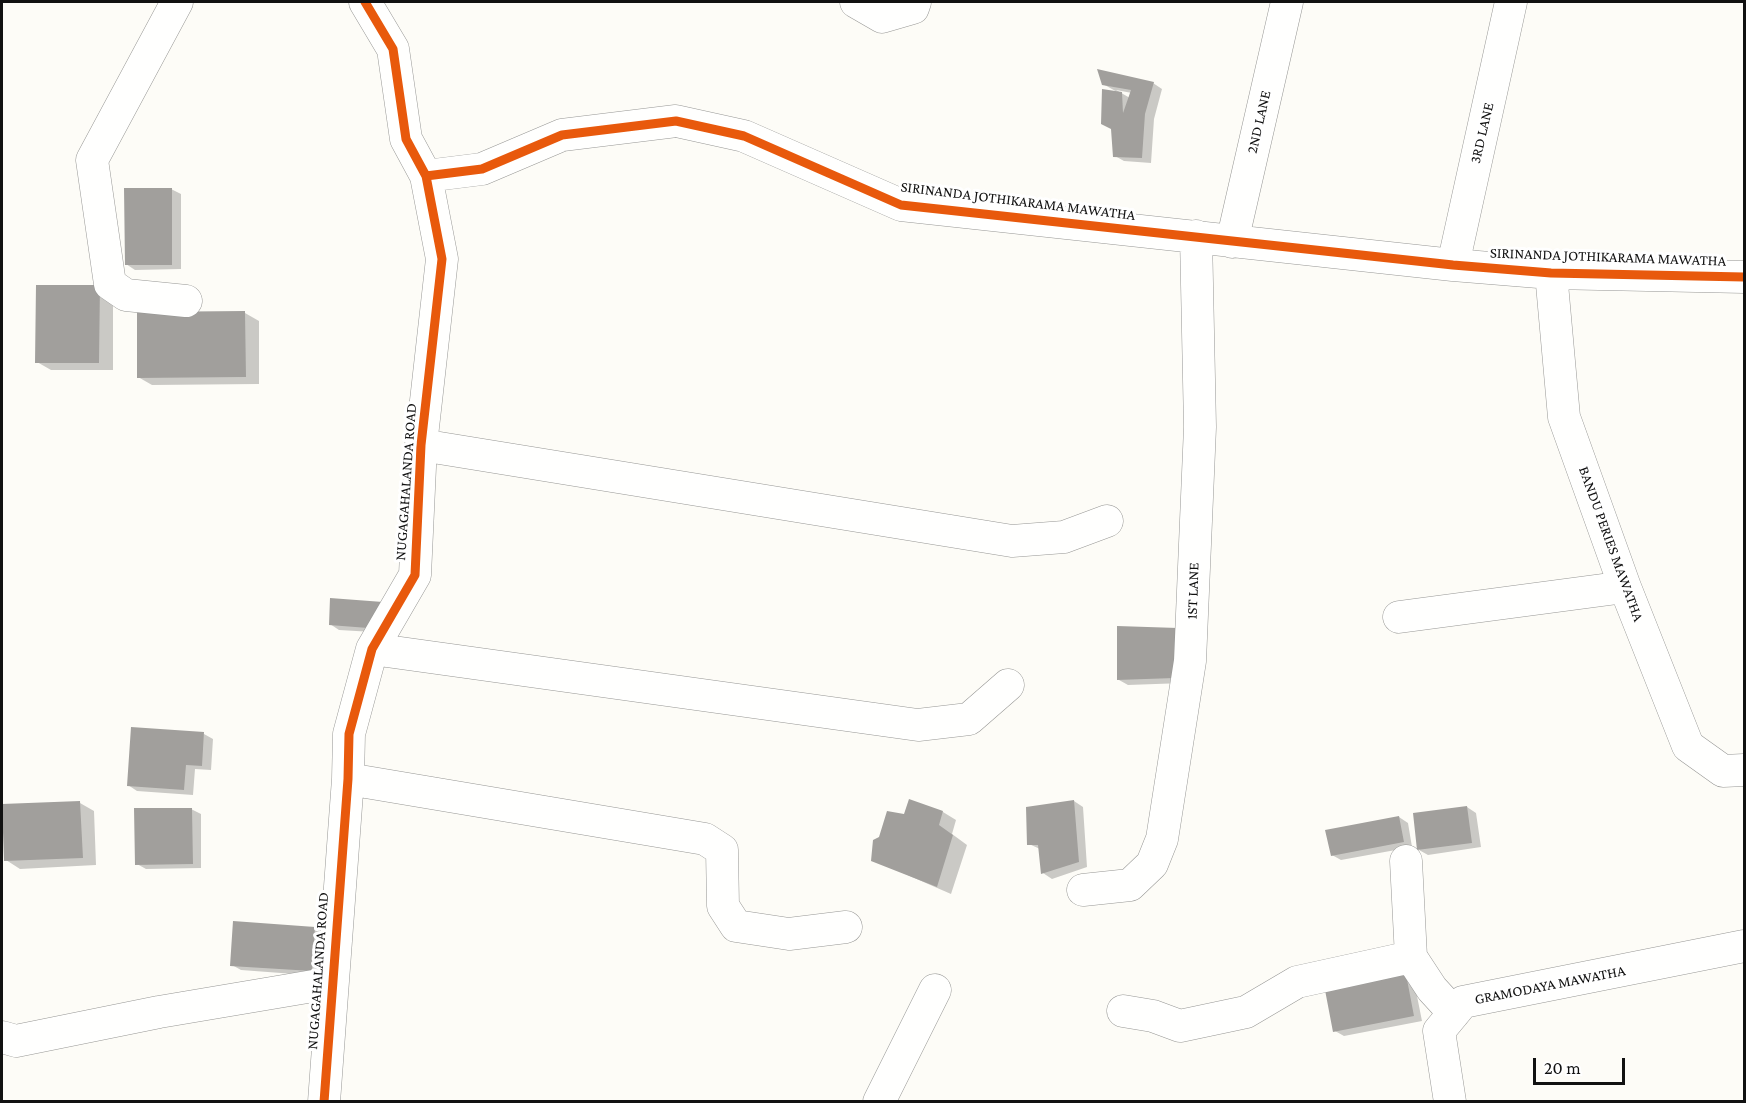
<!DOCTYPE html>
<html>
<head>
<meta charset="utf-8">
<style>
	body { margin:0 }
	#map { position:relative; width:1746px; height:1103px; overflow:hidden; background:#fdfcf7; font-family:"Crimson Pro",serif }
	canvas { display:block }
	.frame { position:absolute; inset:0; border:3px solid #111; pointer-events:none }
	.scale { position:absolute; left:1533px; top:1058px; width:92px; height:27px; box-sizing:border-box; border:3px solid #111; border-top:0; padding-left:8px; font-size:18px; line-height:21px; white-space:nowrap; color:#111; -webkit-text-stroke:4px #fff; paint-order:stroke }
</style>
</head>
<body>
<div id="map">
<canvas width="1746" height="1103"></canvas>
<div class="frame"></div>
<div class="scale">20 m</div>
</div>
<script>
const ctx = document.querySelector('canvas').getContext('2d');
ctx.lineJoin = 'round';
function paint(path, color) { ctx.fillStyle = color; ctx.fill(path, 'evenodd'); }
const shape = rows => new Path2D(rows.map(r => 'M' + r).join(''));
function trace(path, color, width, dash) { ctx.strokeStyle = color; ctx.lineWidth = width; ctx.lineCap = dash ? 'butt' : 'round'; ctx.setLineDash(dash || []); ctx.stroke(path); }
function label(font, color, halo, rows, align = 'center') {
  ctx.font = font + ' "Crimson Pro",serif'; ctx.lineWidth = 6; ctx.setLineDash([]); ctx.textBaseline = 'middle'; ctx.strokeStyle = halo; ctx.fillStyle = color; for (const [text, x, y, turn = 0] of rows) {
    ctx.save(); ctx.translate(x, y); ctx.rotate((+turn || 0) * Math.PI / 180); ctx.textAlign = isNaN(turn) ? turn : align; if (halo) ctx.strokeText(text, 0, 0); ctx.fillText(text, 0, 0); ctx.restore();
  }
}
const shadow = shape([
	[1153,83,1162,89,1154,119,1151,163,1124,161,1115,156,1112,129,1119,93,1103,84],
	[1116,90,1132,93,1130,98],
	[171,189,181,194,181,269,135,270,126,264],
	[37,286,113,295,113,370,51,370,37,362],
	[245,313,259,321,259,384,152,385,138,377],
	[382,603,390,633,339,630,330,624],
	[1119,628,1184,683,1128,685,1119,680],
	[204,734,213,739,211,770,195,769,193,795,137,791,128,785],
	[1074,801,1083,807,1087,867,1052,879,1043,873,1040,849,1029,844],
	[80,803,94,811,96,865,20,869,6,860],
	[1467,807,1476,813,1481,847,1428,855,1419,850],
	[191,809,201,814,201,868,146,869,137,864],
	[943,812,956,820,952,834,967,845,951,894,873,860,881,838,905,816],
	[1399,817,1408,823,1412,847,1341,860,1332,855],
	[315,928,324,933,321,976,241,970,232,965],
	[1405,976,1414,981,1422,1021,1344,1036,1335,1031]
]);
const building = shape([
	[1097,69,1154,82,1145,114,1142,158,1113,157,1111,129,1101,124,1102,89,1122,92,1123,113,1131,90,1102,85],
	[124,188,172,188,172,265,125,265],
	[36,285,100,285,99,363,35,363],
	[245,311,246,377,137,378,137,312],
	[330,598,383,602,381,629,329,625],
	[1117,626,1178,628,1175,678,1117,680],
	[131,727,204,732,202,766,186,765,184,790,127,786],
	[909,799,943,811,939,825,953,835,937,887,871,861,873,840,879,837,887,811,904,814],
	[1074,800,1079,862,1041,874,1038,845,1027,845,1026,807],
	[80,801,83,858,4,861,2,804],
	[1467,806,1472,843,1417,850,1413,813],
	[134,808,192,808,193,864,135,865],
	[1399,816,1404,842,1331,856,1325,830],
	[233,921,315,927,312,971,230,966],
	[1406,974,1414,1016,1333,1032,1325,990]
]);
const minor = shape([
	[177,2,92,160,110,284,126,295,186,301],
	[365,2,393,49,406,139,426,176,482,169,562,135,676,121,744,136,901,205,1453,265,1551,273,1744,277],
	[856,2,882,17,913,8,915,2],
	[1232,242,1287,2],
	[1453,265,1511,2],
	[1551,273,1564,417,1625,587,1688,746,1723,771,1744,770],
	[421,445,1012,541,1064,537,1107,521],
	[1399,617,1625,587],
	[372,649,918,725,969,719,1008,685],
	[348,779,705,839,722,850,723,906,736,926,789,934,846,927],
	[1406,861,1411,957,1432,989,1454,1013],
	[1083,890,1130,885,1152,864,1162,839,1190,661,1200,427,1196,236],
	[1123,1011,1153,1016,1180,1026,1246,1012,1297,982,1411,957],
	[2,1037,16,1041,159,1012,331,983],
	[324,1102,348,779,349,734,372,649,415,575,421,445,442,259,426,176],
	[879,1102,935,990],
	[1450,1102,1439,1031,1463,1002,1744,946]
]);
const cycleway = shape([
	[365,2,393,49,406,139,426,176,482,169,562,135,676,121,744,136,901,205,1453,265,1551,273,1744,277],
	[324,1102,348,779,349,734,372,649,415,575,421,445,442,259,426,176]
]);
const streetNames = [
	["2ND LANE",1259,122,-77],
	["3RD LANE",1482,133,-77],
	["SIRINANDA JOTHIKARAMA MAWATHA",1018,201,7],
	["SIRINANDA JOTHIKARAMA MAWATHA",1608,257,2],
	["NUGAGAHALANDA ROAD",406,482,-86],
	["BANDU PERIES MAWATHA",1611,544,70],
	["1ST LANE",1193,591,-88],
	["NUGAGAHALANDA ROAD",318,971,-86],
	["GRAMODAYA MAWATHA",1550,985,-11]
];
paint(shadow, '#0003');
paint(building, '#a19f9c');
trace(minor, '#979795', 33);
trace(minor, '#fffffe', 32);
trace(cycleway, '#e8590c', 9);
label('15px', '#111', '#fff', streetNames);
</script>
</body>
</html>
